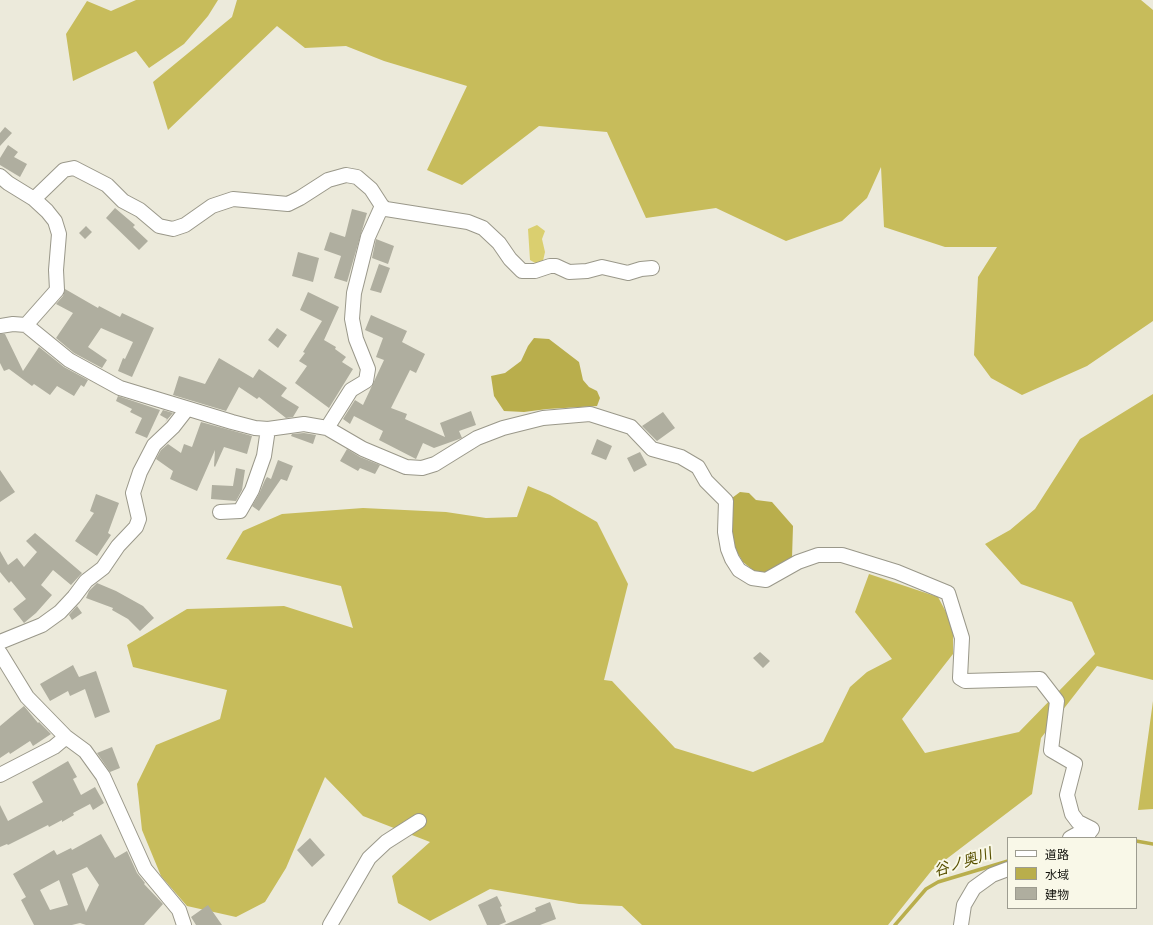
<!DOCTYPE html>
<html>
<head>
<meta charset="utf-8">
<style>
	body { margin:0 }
	#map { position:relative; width:1153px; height:925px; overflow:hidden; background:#eceadb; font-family:"Fira Sans","Noto Sans JP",sans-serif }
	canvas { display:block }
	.legend { position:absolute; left:1007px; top:837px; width:130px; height:72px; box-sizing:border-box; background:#f9f8e8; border:1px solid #9d9c90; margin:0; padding:5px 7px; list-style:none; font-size:12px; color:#12120d }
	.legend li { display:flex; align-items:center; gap:8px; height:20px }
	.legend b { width:20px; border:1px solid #9d9c90 }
</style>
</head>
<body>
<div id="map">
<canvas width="1153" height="925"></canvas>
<ul class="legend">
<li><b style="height:5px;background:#fff"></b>道路</li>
<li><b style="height:11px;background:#b9ae4c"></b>水域</li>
<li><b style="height:11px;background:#afae9f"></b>建物</li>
</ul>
</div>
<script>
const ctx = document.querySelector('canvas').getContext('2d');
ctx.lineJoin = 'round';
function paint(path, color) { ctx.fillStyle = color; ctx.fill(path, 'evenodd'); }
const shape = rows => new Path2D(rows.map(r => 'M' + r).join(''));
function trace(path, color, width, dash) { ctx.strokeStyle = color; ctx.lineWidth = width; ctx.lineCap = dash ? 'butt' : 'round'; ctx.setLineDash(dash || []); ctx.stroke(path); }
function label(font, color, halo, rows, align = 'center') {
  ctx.font = font + ' "Fira Sans","Noto Sans JP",sans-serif'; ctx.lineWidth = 4; ctx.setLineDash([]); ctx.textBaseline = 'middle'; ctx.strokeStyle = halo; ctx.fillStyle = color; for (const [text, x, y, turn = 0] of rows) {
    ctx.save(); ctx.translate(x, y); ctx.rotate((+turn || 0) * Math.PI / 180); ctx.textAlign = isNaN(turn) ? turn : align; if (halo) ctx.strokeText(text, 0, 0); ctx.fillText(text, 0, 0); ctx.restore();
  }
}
const green = shape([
	[537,225,545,231,542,239,545,252,543,261,537,264,530,260,528,229]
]);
const forest = shape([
	[136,0,218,0,208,16,184,44,149,68,136,51,73,81,66,34,87,1,111,11],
	[237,0,1141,0,1153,10,1153,321,1087,366,1022,395,991,378,974,355,978,277,997,247,945,247,884,227,881,167,867,198,842,221,786,241,716,208,646,218,607,132,539,126,462,185,427,170,467,86,384,61,346,46,305,48,277,26,168,130,153,82,232,17],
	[1153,394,1153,680,1097,666,1041,738,1032,794,932,870,888,925,642,925,622,906,579,904,490,889,430,921,398,903,392,876,430,842,363,816,325,777,286,868,265,902,236,917,187,906,161,876,142,830,137,784,156,745,220,719,227,690,133,667,127,645,187,609,284,606,353,628,341,586,226,559,243,531,282,514,363,508,446,512,486,518,517,517,528,486,550,495,597,522,628,584,604,680,612,681,675,748,753,772,823,742,850,687,867,672,892,659,855,612,869,574,938,597,953,625,953,654,902,719,925,753,1019,732,1095,654,1072,602,1021,584,985,544,1010,530,1035,509,1080,439],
	[1153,701,1153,809,1138,810]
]);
const water = shape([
	[534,338,549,339,579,362,583,380,589,387,597,391,600,398,597,406,547,409,524,412,504,411,494,396,491,376,505,373,521,361,528,346],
	[740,492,749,493,756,500,772,502,793,526,792,558,770,574,754,571,743,562,729,539,732,498]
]);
const stream = shape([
	[1136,841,1153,844],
	[895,925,926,889,938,882,1008,861]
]);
const building = shape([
	[5,127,12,133,0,146,0,133],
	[8,145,18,152,14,157,27,164,20,177,0,165,0,158],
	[115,208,135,225,133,227,148,241,139,250,106,218],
	[352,209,367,213,347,282,334,278,341,256,324,250,330,232,345,237],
	[86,226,92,232,85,239,79,233],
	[376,239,394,246,388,264,372,258],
	[298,252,319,258,313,282,292,276],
	[379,264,390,268,381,293,370,290],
	[65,289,98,308,99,306,120,317,122,313,154,328,132,377,118,371,123,358,125,359,133,342,101,328,88,347,107,360,102,368,74,353,56,338,73,313,56,304,63,296],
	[308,292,339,307,324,340,336,347,335,349,346,357,342,362,353,369,329,408,295,383,307,366,299,361,305,353,303,352,322,321,300,310],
	[371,315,407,331,402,342,425,354,416,373,410,370,391,408,407,414,405,419,445,437,440,423,471,411,476,425,459,431,462,438,434,448,423,443,416,459,379,440,383,431,354,416,350,424,343,419,355,400,363,405,384,360,376,357,383,338,365,330],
	[277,328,287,335,278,348,268,340],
	[0,334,5,334,23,371,39,347,64,367,88,380,84,387,81,385,74,396,57,386,50,395,34,384,32,386,9,369,4,371,0,363],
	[219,358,253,378,259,369,287,388,281,396,299,407,293,417,286,418,259,397,257,399,239,387,226,411,173,395,179,376,205,384],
	[118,396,160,410,147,438,135,433,142,418,130,412,132,409,116,401],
	[163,410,173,413,165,422,167,419,160,415],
	[663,412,675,428,657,441,642,426],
	[201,422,252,436,247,454,224,447,215,467,214,466,215,450,197,491,170,479,173,471,156,459,161,450,168,444,181,453,184,444,192,447],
	[304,433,316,435,313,444,291,436,292,434],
	[597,439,612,446,606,460,591,454],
	[347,449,360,457,380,465,375,474,360,468,358,471,340,461],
	[640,452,647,465,634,472,627,458],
	[278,460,293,466,287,481,281,479,259,511,252,506,259,494,265,480,267,477,271,479],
	[236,468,245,470,242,490,236,501,211,499,212,485,233,486],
	[0,470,15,492,0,502],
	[96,494,119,503,108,533,111,535,97,556,75,541,94,513,90,511],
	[35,533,82,573,71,585,53,570,41,585,52,595,36,613,24,623,13,609,26,599,11,581,9,583,0,572,0,551,8,565,17,558,24,567,37,552,26,541],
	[97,583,116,591,143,606,154,618,140,631,128,619,112,610,113,608,86,598,89,591],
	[77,606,82,613,72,620,69,615],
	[760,652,770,661,763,668,753,658],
	[73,665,79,677,96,671,110,712,95,718,85,689,70,696,68,691,50,701,40,684],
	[24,706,38,723,39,722,51,734,33,746,30,741,10,754,9,752,0,758,0,726],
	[112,747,120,768,110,772,97,753],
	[68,761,77,777,73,779,81,795,95,787,104,803,93,810,90,804,73,813,74,815,62,822,62,820,49,827,48,825,8,845,7,844,0,847,0,805,8,821,43,802,32,782],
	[101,834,115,858,127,851,137,873,145,883,144,884,163,904,144,925,86,925,80,923,72,925,34,925,21,900,26,897,13,874,54,850,57,855,71,848,72,850],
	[87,867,99,885,86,912,72,874],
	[59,880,68,905,50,910,40,890],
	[310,838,325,855,312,867,297,850],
	[497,896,502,906,500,907,506,922,499,925,487,925,478,905],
	[550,902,556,919,540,925,504,925,536,911,535,908],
	[208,905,222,925,196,925,191,917]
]);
const street = shape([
	[0,176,8,183,34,199,47,211,55,221,59,234,56,270,57,290,26,325],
	[34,199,64,170,74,168,107,185,123,201,140,210,159,226,173,229,185,225,212,206,233,199,288,204,300,198,328,180,346,175,357,177,371,189,382,206,386,209,468,222,483,228,499,243,510,259,522,271,535,271,550,266,556,266,569,272,587,271,602,267,628,273,641,269,652,268],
	[0,326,13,324,26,325,69,360,120,388,232,422,255,428,268,429,304,424,327,428,363,449,406,467,422,468,435,464,477,438,503,428,543,418,590,414,631,427,652,449,681,457,698,467,706,481,726,501,725,532,728,549,732,559,739,570,752,578,766,580,798,562,818,555,842,555,897,572,948,593,962,638,960,678,965,681,1040,679,1057,701,1051,750,1075,764,1067,795,1072,814,1078,822,1092,829,1089,833,1079,833,1070,838],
	[327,428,351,390,366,381,368,369,356,339,352,319,354,293,368,237,382,206],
	[220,512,240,511,252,490,264,456,268,429],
	[0,642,42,625,60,612,74,597,86,581,103,568,118,546,136,527,139,519,133,493,140,472,154,445,173,427,187,409],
	[0,653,27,697,66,737,85,751,103,776,145,869,179,910,184,925],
	[0,775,54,747,66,737],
	[330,925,369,858,386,842,419,821],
	[961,925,964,905,974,888,992,875,1008,869]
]);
const waterNames = [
	["谷ノ奥川",963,863,-18]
];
paint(green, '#dacf6f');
paint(forest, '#c7bc5b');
paint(water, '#b9ae4c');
trace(stream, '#b9ae4c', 3.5);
paint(building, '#afae9f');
trace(street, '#9a988a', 16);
trace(street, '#fff', 14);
label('italic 15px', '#585000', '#f9f8e8', waterNames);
</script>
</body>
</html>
